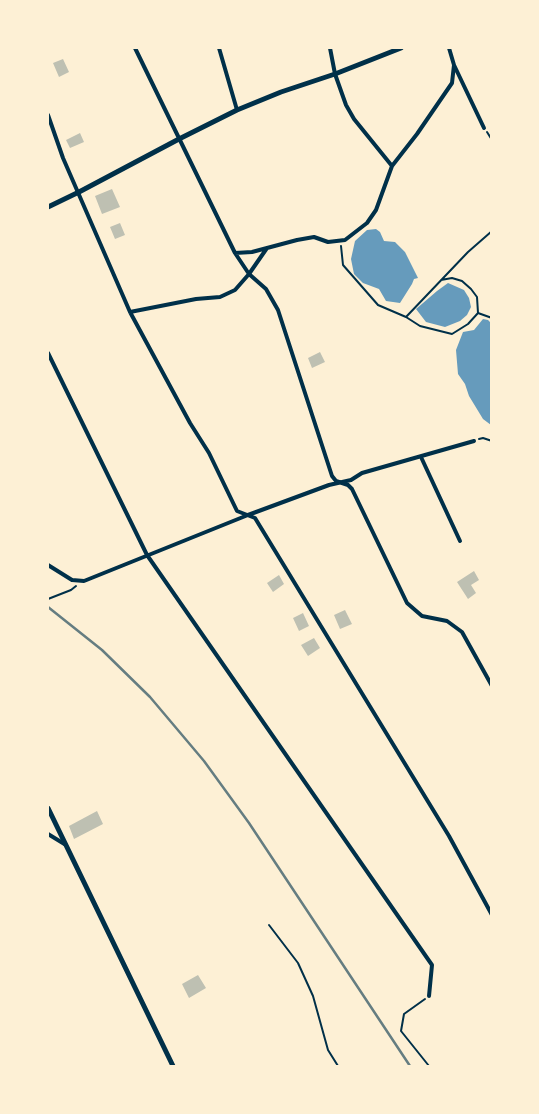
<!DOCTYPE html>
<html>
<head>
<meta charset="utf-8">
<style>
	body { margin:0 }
	#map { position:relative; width:539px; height:1114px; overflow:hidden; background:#fdf0d5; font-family:Barlow,sans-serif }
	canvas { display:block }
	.frame { position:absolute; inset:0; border:49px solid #fdf0d5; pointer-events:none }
</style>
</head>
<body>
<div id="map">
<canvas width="539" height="1114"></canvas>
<div class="frame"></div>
</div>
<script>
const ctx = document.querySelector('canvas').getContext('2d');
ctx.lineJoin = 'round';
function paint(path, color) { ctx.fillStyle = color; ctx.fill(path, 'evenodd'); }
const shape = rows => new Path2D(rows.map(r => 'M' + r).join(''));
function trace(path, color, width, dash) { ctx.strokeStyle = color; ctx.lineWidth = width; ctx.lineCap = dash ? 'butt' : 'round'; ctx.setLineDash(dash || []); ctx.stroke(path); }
const water = shape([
	[376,229,380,232,384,241,395,242,405,252,418,278,414,279,412,284,400,303,386,301,379,289,363,283,354,274,351,259,355,241,367,230],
	[448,283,464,290,469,298,471,307,467,315,460,321,445,327,426,322,416,309,437,291],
	[483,319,488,320,491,323,491,425,483,419,469,396,465,384,458,374,456,350,463,332,474,330]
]);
const building = shape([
	[63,59,69,72,59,77,53,63],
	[80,133,84,142,70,148,66,140],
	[112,189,120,207,102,214,95,196],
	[120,223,125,235,115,239,110,227],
	[320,352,325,362,312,368,308,358],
	[474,571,479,580,471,585,476,593,468,599,457,582],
	[279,575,284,584,273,592,267,583],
	[345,610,352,624,340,629,334,615],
	[303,613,309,626,299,631,293,618],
	[314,638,320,648,308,656,301,645],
	[97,811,103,824,74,839,69,826],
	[198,975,206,988,189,998,182,984]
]);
const path = shape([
	[487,132,492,140],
	[341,246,343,265,378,305,406,317,420,326,452,334,468,324,478,313],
	[441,280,452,278,462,281,471,289,477,297,478,313,492,318],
	[406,317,468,252,492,231],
	[479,439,483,438,492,441],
	[48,599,71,590,76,586],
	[425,999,404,1014,401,1031,429,1066]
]);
const service = shape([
	[269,925,298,963,313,996,328,1050,338,1066]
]);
const minor = shape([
	[135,48,235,253,249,274,266,289,278,310,332,476,336,481,348,485,352,489,407,603,422,616,447,621,462,632,492,686],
	[219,48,237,110],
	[330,48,335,74,346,105,354,119,392,166],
	[449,48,454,65,484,128],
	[48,115,63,158,130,312,190,423,209,453,237,511,255,518,449,836,492,915],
	[235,253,252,252,297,240,314,237,328,242,345,240,367,223,376,210,392,166,417,134,452,83,454,65],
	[130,312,196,299,220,297,235,290,249,274,267,248],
	[48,353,147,555,432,965,429,996],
	[421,457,460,541],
	[48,565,72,580,84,581,248,515,329,485,351,480,362,473,474,441],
	[48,834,66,845]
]);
const tertiary = shape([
	[48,207,79,192,179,139,237,110,281,92,335,74,401,48],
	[48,808,173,1066]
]);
const rail = shape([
	[48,607,102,650,150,697,204,761,249,823,410,1066]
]);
paint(water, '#669bbc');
paint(building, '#bec0b2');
trace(path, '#003049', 2);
trace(service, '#003049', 2);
trace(minor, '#003049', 4);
trace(tertiary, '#003049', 5);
trace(rail, '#657d81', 2.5);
</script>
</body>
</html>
